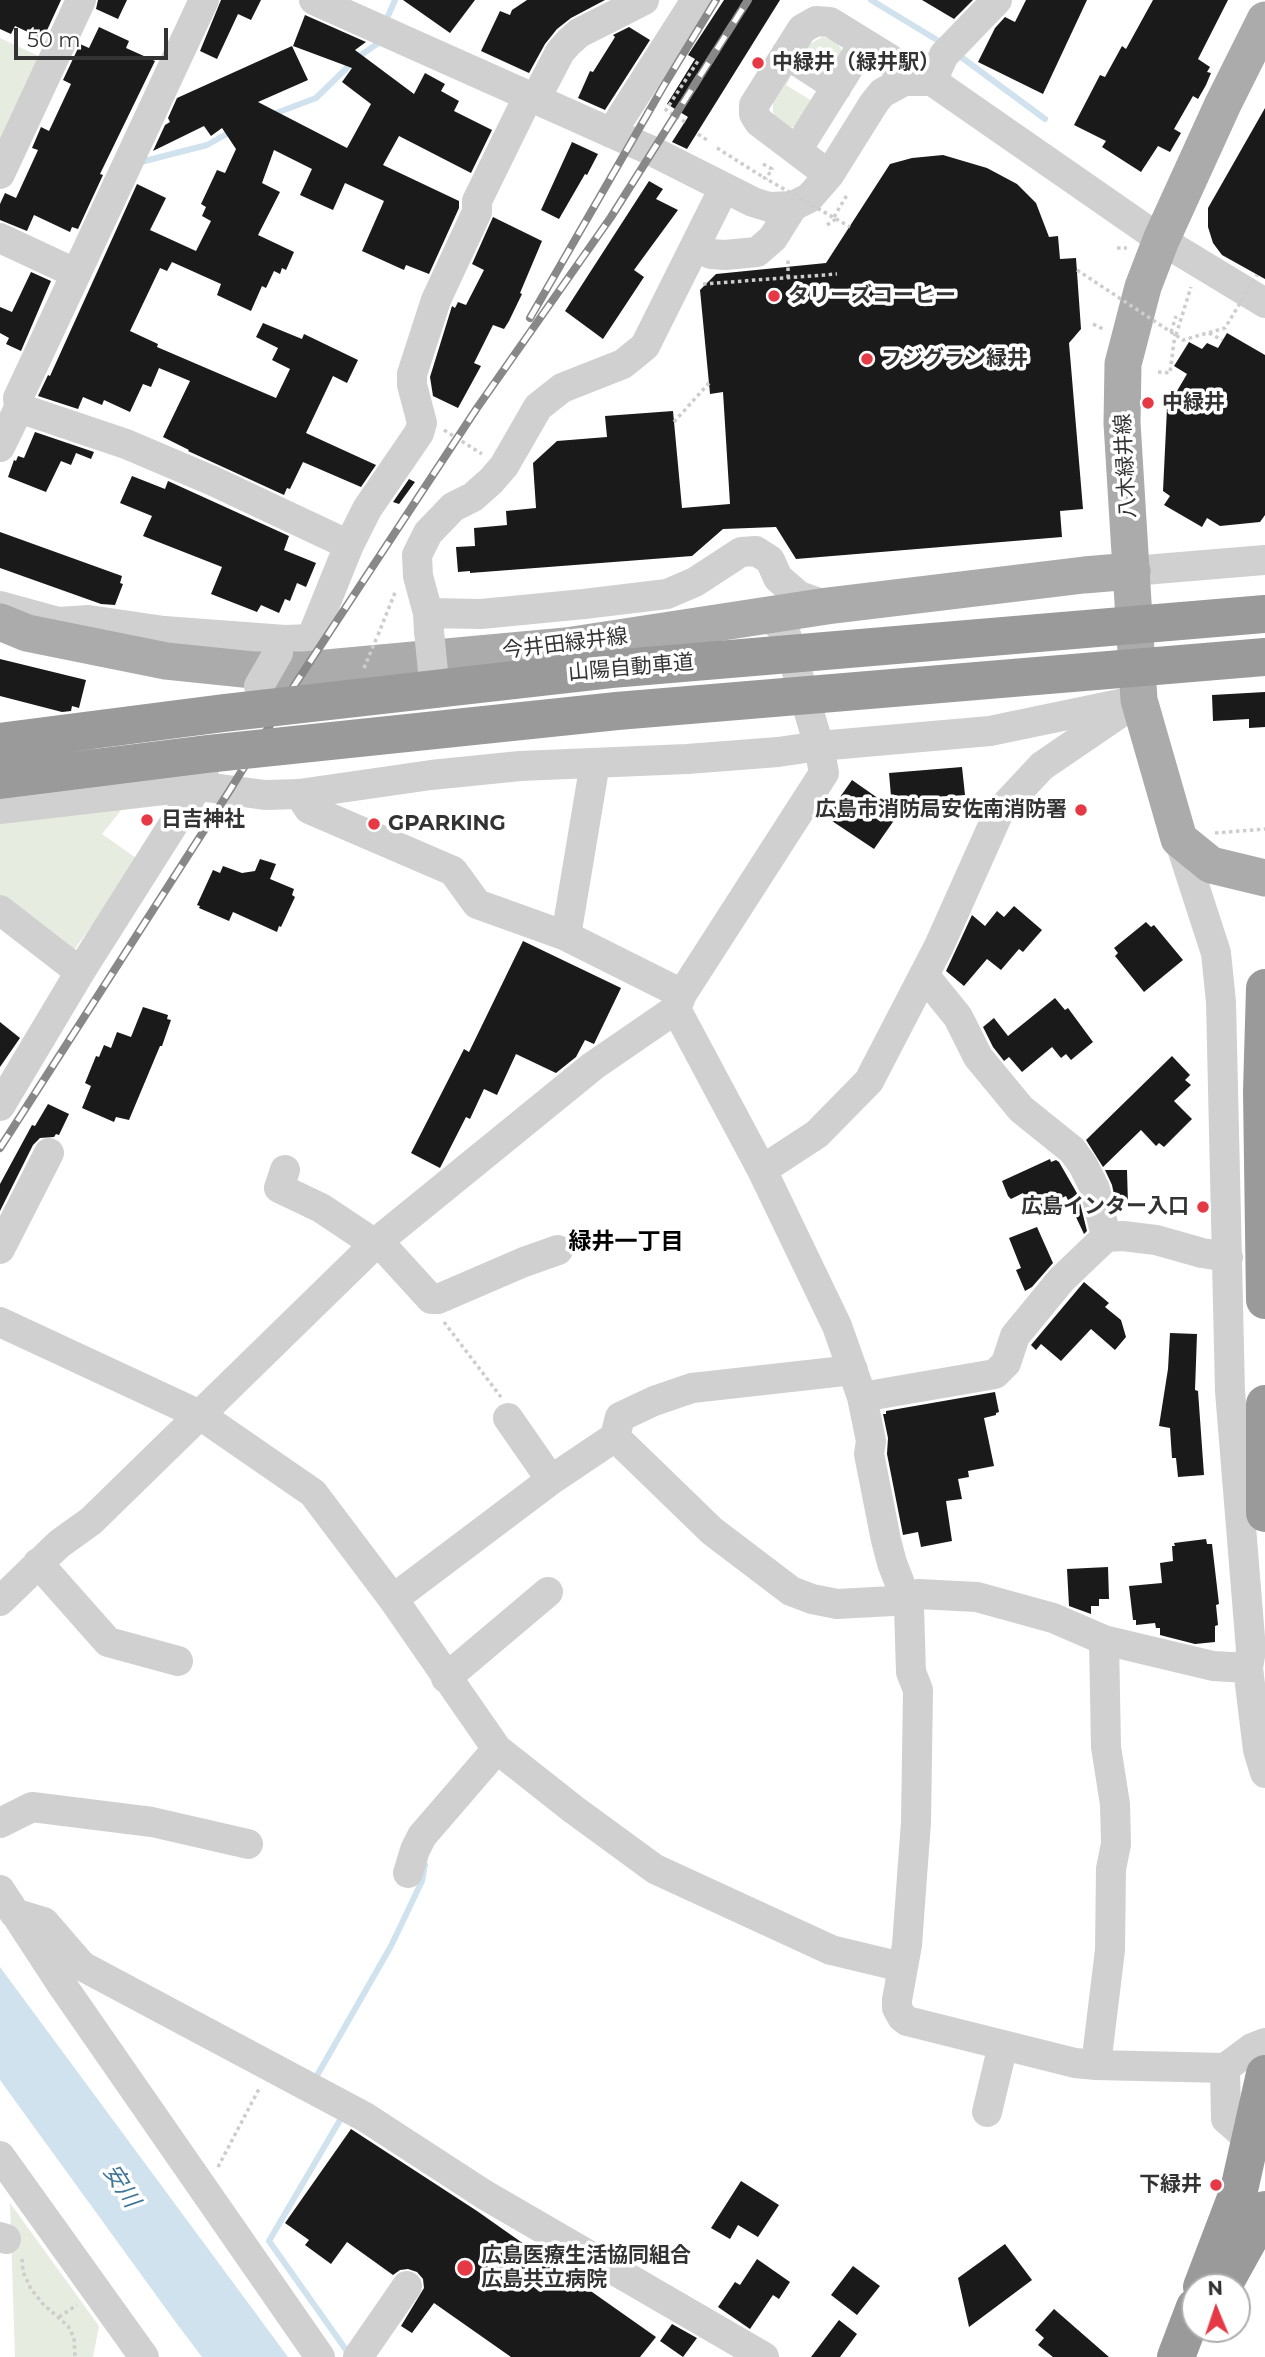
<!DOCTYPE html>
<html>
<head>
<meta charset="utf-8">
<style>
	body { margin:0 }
	#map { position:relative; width:1265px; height:2357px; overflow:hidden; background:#fff; font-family:Montserrat,sans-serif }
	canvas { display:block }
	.north { position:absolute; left:1181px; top:2273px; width:70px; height:70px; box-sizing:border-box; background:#fff; border:2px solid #adadad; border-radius:50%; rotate:358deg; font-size:19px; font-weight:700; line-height:28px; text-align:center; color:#333 }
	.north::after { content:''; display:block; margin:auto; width:24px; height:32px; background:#e63946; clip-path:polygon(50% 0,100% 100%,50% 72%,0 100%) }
	.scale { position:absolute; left:14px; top:28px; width:154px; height:32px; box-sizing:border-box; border:4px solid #333; border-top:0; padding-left:9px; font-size:21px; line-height:24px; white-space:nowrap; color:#333; -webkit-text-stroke:5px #fff; paint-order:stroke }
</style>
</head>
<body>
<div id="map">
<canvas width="1265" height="2357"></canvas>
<div class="north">N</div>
<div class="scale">50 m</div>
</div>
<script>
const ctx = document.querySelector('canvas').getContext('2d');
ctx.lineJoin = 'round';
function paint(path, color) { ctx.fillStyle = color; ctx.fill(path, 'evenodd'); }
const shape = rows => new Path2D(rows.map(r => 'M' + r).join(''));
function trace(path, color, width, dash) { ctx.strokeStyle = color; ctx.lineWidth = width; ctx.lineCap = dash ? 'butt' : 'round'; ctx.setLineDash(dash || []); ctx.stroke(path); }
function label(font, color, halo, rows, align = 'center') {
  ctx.font = font + ' Montserrat,"Noto Sans JP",sans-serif'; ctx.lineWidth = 7; ctx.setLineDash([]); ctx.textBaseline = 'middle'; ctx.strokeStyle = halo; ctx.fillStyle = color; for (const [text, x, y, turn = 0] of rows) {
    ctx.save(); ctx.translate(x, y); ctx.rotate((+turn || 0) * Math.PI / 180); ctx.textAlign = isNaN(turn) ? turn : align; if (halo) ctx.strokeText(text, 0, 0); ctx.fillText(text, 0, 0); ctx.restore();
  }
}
const green = shape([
	[822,37,832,39,838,44,843,53,839,59,819,46,811,59,803,48],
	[0,38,43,58,0,153],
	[785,69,794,71,786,85,812,101,796,127,789,127,775,117,773,112,773,102],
	[130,799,102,834,139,860,74,950,0,896,0,813],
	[10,2203,99,2326,93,2357,15,2357]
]);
const water = shape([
	[0,1967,288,2357,202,2357,177,2324,0,2080]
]);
const stream = shape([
	[871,0,942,43],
	[388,16,395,0],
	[957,54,1045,119],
	[271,115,316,98,357,58,381,41],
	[137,163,207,145,232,131],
	[317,2081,315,2079,391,1946,422,1881,425,1865],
	[343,2115,269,2241,349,2354]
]);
const building = shape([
	[0,0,61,0,43,39,15,26,11,34,0,29],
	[98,0,127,0,118,19,96,9],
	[221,0,261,0,251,20,238,14,217,59,200,51],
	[403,0,475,0,450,33],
	[527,0,605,0,571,18,557,29,545,44,529,73,481,51,500,11,510,15,512,10],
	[724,0,780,0,687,149,672,142,688,117,667,104,695,59,688,55],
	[922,0,973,0,954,19],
	[1026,0,1087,0,1043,94,978,62,995,28,1005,17,1015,22],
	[1153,0,1228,0,1198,59,1210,67,1207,72,1211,73,1206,85,1198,99,1193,96,1174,129,1181,133,1170,152,1158,146,1141,172,1102,147,1106,141,1074,125,1100,75,1105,77,1122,46,1126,49],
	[305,15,366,42,355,50,414,94,425,73,445,84,441,91,459,101,454,111,492,130,471,173,399,136,383,165,459,201,459,208,429,274,406,265,404,270,362,251,384,201,345,183,333,210,300,195,312,169,274,150,262,183,280,192,258,235,294,252,286,270,282,268,280,274,274,271,266,288,262,286,251,311,217,295,221,284,172,262,167,271,160,268,130,331,158,344,157,347,276,398,290,369,272,360,278,348,256,337,263,323,302,339,304,334,358,360,347,383,333,376,306,433,376,465,361,487,303,462,290,489,287,488,284,495,188,451,189,450,163,437,190,381,159,368,151,387,143,384,130,412,104,400,102,405,83,397,78,409,38,396,48,375,50,376,137,184,166,198,150,230,196,251,211,221,202,216,206,207,201,204,217,170,225,173,236,149,222,128,211,136,204,126,153,151,165,125,170,122,168,118,177,98,292,46,308,80,258,102,347,148,371,104,342,82,352,68,293,46],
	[99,27,129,41,126,48,155,61,100,174,103,175,78,229,72,227,70,232,34,215,27,231,0,220,0,204,5,193,16,198,38,150,32,148,41,127,49,131,71,84,63,80,80,44,89,48],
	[629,27,650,40,605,110,578,98,590,71,593,72,615,37,613,35],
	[1265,108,1265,279,1222,255,1213,243,1208,227,1208,208],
	[572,142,598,154,587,175,585,174,559,219,541,210],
	[943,155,987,168,1017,184,1036,203,1049,237,1058,236,1060,259,1076,258,1081,329,1069,343,1083,509,1060,511,1062,537,796,559,776,527,723,529,692,556,470,573,470,571,458,572,456,547,475,546,474,528,507,525,506,511,536,508,533,463,557,441,607,437,605,416,673,411,682,508,730,504,723,392,710,394,700,290,716,274,826,263,890,164,912,158],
	[649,181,663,189,656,199,678,210,634,270,644,277,603,339,565,311],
	[493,217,542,241,520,293,522,294,509,321,504,329,493,325,474,363,481,366,458,408,433,396,430,377,452,306,455,308,458,302,466,305,484,270,472,264],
	[31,272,51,281,21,351,6,344,9,338,0,333,0,307,12,312],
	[1227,333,1265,355,1265,515,1260,522,1220,526,1207,518,1202,527,1164,505,1170,496,1163,491,1167,408,1187,374,1174,366,1189,342,1202,349,1207,343,1218,348],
	[35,432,94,452,91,459,76,453,71,465,61,461,46,492,8,477,14,460,16,461,18,456,24,458],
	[132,476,165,489,168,481,289,536,284,550,316,563,306,587,297,583,290,601,285,599,279,613,261,605,257,612,211,594,222,567,143,536,152,516,120,503],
	[409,479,415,482,399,504,393,502],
	[0,532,122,576,120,583,123,584,115,605,101,604,0,568],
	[0,659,86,680,79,708,72,706,71,711,62,712,0,696],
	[1265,692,1265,727,1249,728,1249,719,1213,721,1212,695],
	[962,767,965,795,909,799,874,849,826,817,852,780,892,808,889,773],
	[260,859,276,864,270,879,294,889,292,895,295,897,281,927,279,926,277,932,233,912,229,921,199,908,200,906,197,905,213,870,220,873,223,866,242,873,255,871],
	[1014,906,1042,930,1023,952,1019,949,1001,970,987,959,964,986,946,971,972,915,985,926,997,911,1004,917],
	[1146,922,1151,927,1154,925,1183,960,1144,992,1115,956,1118,953,1114,948],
	[523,941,621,988,594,1044,585,1040,576,1057,556,1073,516,1054,497,1095,484,1089,470,1119,466,1117,440,1168,411,1153,464,1049,469,1052],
	[1055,998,1065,1010,1068,1008,1093,1042,1071,1060,1066,1054,1061,1058,1052,1047,1022,1072,1009,1057,1004,1061,993,1047,983,1027,994,1018,1008,1036],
	[143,1007,168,1015,167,1019,171,1020,162,1046,160,1046,129,1120,116,1117,114,1122,82,1108,91,1086,85,1083,96,1056,99,1057,104,1045,111,1048,117,1032,131,1037],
	[0,1022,20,1038,0,1067],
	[1172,1056,1190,1075,1185,1080,1191,1085,1174,1101,1192,1119,1164,1147,1159,1143,1156,1146,1141,1130,1103,1167,1086,1140],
	[48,1104,69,1114,59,1135,56,1134,54,1137,40,1138,33,1145,0,1211,0,1184,32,1125,35,1126],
	[1050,1159,1051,1162,1056,1160,1059,1162,1078,1195,1087,1231,1084,1234,1066,1196,1032,1212,1023,1193,1011,1199,1008,1196,1002,1181],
	[1105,1170,1127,1170,1128,1204,1116,1204,1112,1185],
	[1037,1227,1053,1263,1032,1287,1025,1291,1016,1270,1021,1268,1009,1238],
	[1084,1282,1109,1303,1105,1307,1121,1320,1126,1337,1115,1350,1091,1329,1061,1361,1041,1344,1036,1350,1031,1345],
	[1170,1333,1197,1334,1195,1390,1198,1391,1204,1475,1178,1477,1176,1458,1172,1458,1170,1428,1159,1426,1168,1369],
	[995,1392,999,1412,996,1413,996,1415,984,1418,994,1466,968,1471,969,1477,958,1479,962,1499,946,1501,952,1541,921,1547,918,1532,903,1535,887,1454,888,1438,883,1414,886,1414,886,1411],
	[1206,1539,1207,1544,1212,1544,1219,1604,1216,1605,1218,1625,1215,1626,1215,1642,1195,1644,1160,1635,1160,1628,1156,1628,1155,1623,1136,1625,1136,1620,1133,1620,1129,1586,1162,1583,1160,1563,1173,1561,1172,1546,1175,1546,1174,1543],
	[1108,1567,1109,1599,1099,1599,1099,1606,1091,1606,1091,1614,1069,1606,1067,1569],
	[351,2129,477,2211,656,2337,640,2357,511,2357,434,2303,412,2333,401,2326,424,2288,423,2279,417,2272,408,2269,400,2270,393,2275,347,2242,331,2264,305,2245,309,2240,285,2223],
	[741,2181,779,2205,758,2237,738,2225,730,2239,711,2228],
	[1005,2244,1032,2280,969,2327,958,2278],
	[757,2259,790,2282,779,2299,773,2295,750,2329,718,2307,735,2282,740,2285],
	[853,2266,880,2286,857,2315,831,2295],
	[1054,2309,1109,2357,1053,2357,1038,2345,1044,2338,1035,2330],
	[839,2320,857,2334,840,2357,811,2357],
	[672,2324,697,2338,683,2357,660,2341]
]);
const path = shape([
	[685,122,666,110,698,61],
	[698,134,707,140],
	[717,148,763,177],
	[763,164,772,169,766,179],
	[834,217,847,195],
	[827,225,836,219],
	[1117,248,1127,248],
	[788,278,788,259],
	[703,284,837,274],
	[1093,324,1103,329],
	[1171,332,1176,316],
	[1209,333,1222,340],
	[1176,335,1191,287],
	[1158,372,1170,373,1175,334],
	[674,422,709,383],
	[444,430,482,454],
	[378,635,396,590],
	[1215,833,1265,829],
	[444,1322,501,1397],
	[218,2167,260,2087],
	[22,2259,23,2272,31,2289,43,2304,68,2326,74,2338,75,2357],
	[59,2317,77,2305]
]);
const minor = shape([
	[314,0,652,151,753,202,769,207,793,206,809,198,829,175,874,103,882,93,904,81,932,81,1161,240,1265,303],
	[786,54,837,87],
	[932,81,944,55,997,0],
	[535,100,560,52,569,42,579,33,644,0],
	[611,133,696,0],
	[797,150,864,43],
	[0,174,81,0],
	[829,175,759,122,754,114,754,105,802,29,816,21,830,22,890,59,904,81],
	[0,238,75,273],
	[695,247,711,254,725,255,757,252,773,238,793,206],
	[19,408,126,444,213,481,349,545],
	[0,447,19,408,18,398,204,0],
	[1132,571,1265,560],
	[0,606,58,622,89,620,164,631,285,640,311,639,349,545,367,509,419,433,422,423,412,385,412,374,436,300,477,212,477,201,528,97],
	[428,613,481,614,584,604,667,594,695,582,741,552,756,551,770,560,778,578,799,596,827,606],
	[429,631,428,613,418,576,417,555,428,533,453,507,473,497,491,481,504,466,538,407,562,388,623,364,645,346,724,188],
	[299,794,309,809,453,871,477,904,566,936,682,994],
	[0,809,198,786,265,795,299,794,431,775,520,766,687,759,778,752,819,746,990,731,1139,700],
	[1179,839,1216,953,1221,1002,1230,1391,1251,1650,1248,1668,1258,1750,1265,1773],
	[0,910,80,972],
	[566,936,595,763],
	[924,975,958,1017,978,1057,1021,1109,1072,1150,1083,1165,1095,1189,1106,1237],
	[676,1009,762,1170,837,1326,862,1397,871,1441,869,1454,886,1540,892,1563,909,1607,911,1672,918,1690,916,1822,907,1945,897,2000,897,2008,902,2017,907,2021,1075,2063,1096,2065,1225,2068,1252,2048,1265,2043],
	[0,1106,80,972,204,776],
	[285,1170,279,1188,321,1208,375,1244],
	[762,1170,817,1134,869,1081,939,946,999,812,1042,766,1127,708],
	[378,1241,431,1299,438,1299,524,1262,558,1250],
	[0,1249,49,1153],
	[0,1322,200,1415,313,1493,393,1599,497,1749,573,1809,655,1869,831,1950,902,1967],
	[853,1370,692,1388,654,1401,620,1417,615,1437,712,1531,791,1591,812,1599,837,1604,893,1601,918,1594,977,1597,1053,1618,1104,1640,1213,1666,1248,1668],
	[862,1397,995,1374,1006,1363,1015,1336,1061,1280,1106,1237,1123,1236,1156,1240,1202,1253,1228,1257],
	[508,1418,551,1480],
	[38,1563,108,1642,178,1661],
	[393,1599,551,1480,615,1437],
	[0,1601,59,1544,91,1521,378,1241,593,1066,676,1009,682,994,824,773,819,746,785,631,768,615],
	[446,1678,548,1592],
	[0,1823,32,1807,152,1822,248,1844],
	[408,1873,415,1850,422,1836,497,1749],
	[0,1890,62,1985,320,2357],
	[14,1913,44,1922,82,1966,365,2117,485,2195,764,2357],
	[1096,2065,1110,1950,1111,1869,1116,1844,1115,1804,1106,1747,1104,1640],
	[1225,2068,1226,2119,1250,2140],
	[987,2112,1003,2045],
	[0,2156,144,2357],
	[0,2237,6,2239],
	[358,2357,407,2286]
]);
const major = shape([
	[1265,20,1223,104,1161,240,1143,287,1123,364,1122,423,1139,700,1179,839,1211,865,1265,878],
	[0,622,27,633,166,661,253,670,305,670,566,646,827,606,1084,575,1132,571]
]);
const highway = shape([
	[1265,988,1262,1091,1265,1300],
	[1265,1404,1265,1513],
	[1225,2282,1265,2210],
	[1202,2287,1239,2190,1265,2074],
	[1176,2357,1195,2307]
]);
const rail = shape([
	[530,318,663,87,716,0],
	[0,1148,230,790,294,686,477,408,611,217,748,0]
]);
const pathBridge = shape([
	[763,177,850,227],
	[1077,270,1183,340,1225,328,1257,275],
	[364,668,377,637]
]);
const minorBridge = shape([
	[429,631,434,682],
	[259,686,278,653]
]);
const highwayBridge = shape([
	[0,742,224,713,611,669,1265,614],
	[0,780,207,754,617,711,1265,657]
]);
const markers = [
	[758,63,7,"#e63946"],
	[774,296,7,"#e63946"],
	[867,359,7,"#e63946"],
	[1148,403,7,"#e63946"],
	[1081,810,7,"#e63946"],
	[147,820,7,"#e63946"],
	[374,824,7,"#e63946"],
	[1203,1207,7,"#e63946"],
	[1216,2185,7,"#e63946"],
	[465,2268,9,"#e63946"]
];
const poiNames = [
	["中緑井（緑井駅）",772,63],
	["タリーズコーヒー",788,296],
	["フジグラン緑井",881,359],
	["中緑井",1162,403],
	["広島市消防局安佐南消防署",1067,810,"right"],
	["日吉神社",161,820],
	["GPARKING",388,824],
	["広島インター入口",1189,1207,"right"],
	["下緑井",1202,2185,"right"],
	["広島医療生活協同組合",481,2256],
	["広島共立病院",481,2280]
];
const streetNames = [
	["八木緑井線",1126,466,-93],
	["今井田緑井線",565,644,-7],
	["山陽自動車道",631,668,-5]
];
const neighbourhoodNames = [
	["緑井一丁目",626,1242]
];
const waterNames = [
	["安川",121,2186,57]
];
paint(green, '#e6ecdf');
paint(water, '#cfe2ee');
trace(stream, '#cfe2ee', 6);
paint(building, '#1a1a1a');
trace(path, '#cdcdcd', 3.5, [3.5, 3.5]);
trace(minor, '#d0d0d0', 30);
trace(major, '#ababab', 37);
trace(highway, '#9a9a9a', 38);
trace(rail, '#888', 8);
trace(rail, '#fff', 5, [16]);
trace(pathBridge, '#cdcdcd', 3.5, [3.5, 3.5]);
trace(minorBridge, '#d0d0d0', 30);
trace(highwayBridge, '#9a9a9a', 38);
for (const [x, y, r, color] of markers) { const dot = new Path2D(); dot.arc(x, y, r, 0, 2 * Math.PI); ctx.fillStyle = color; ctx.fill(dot); trace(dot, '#fff', 2.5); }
label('bold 21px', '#333', '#fff', poiNames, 'left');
label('21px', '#333', '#fff', streetNames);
label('bold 23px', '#000', '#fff', neighbourhoodNames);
label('italic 23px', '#3f7597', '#fff', waterNames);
</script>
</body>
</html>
